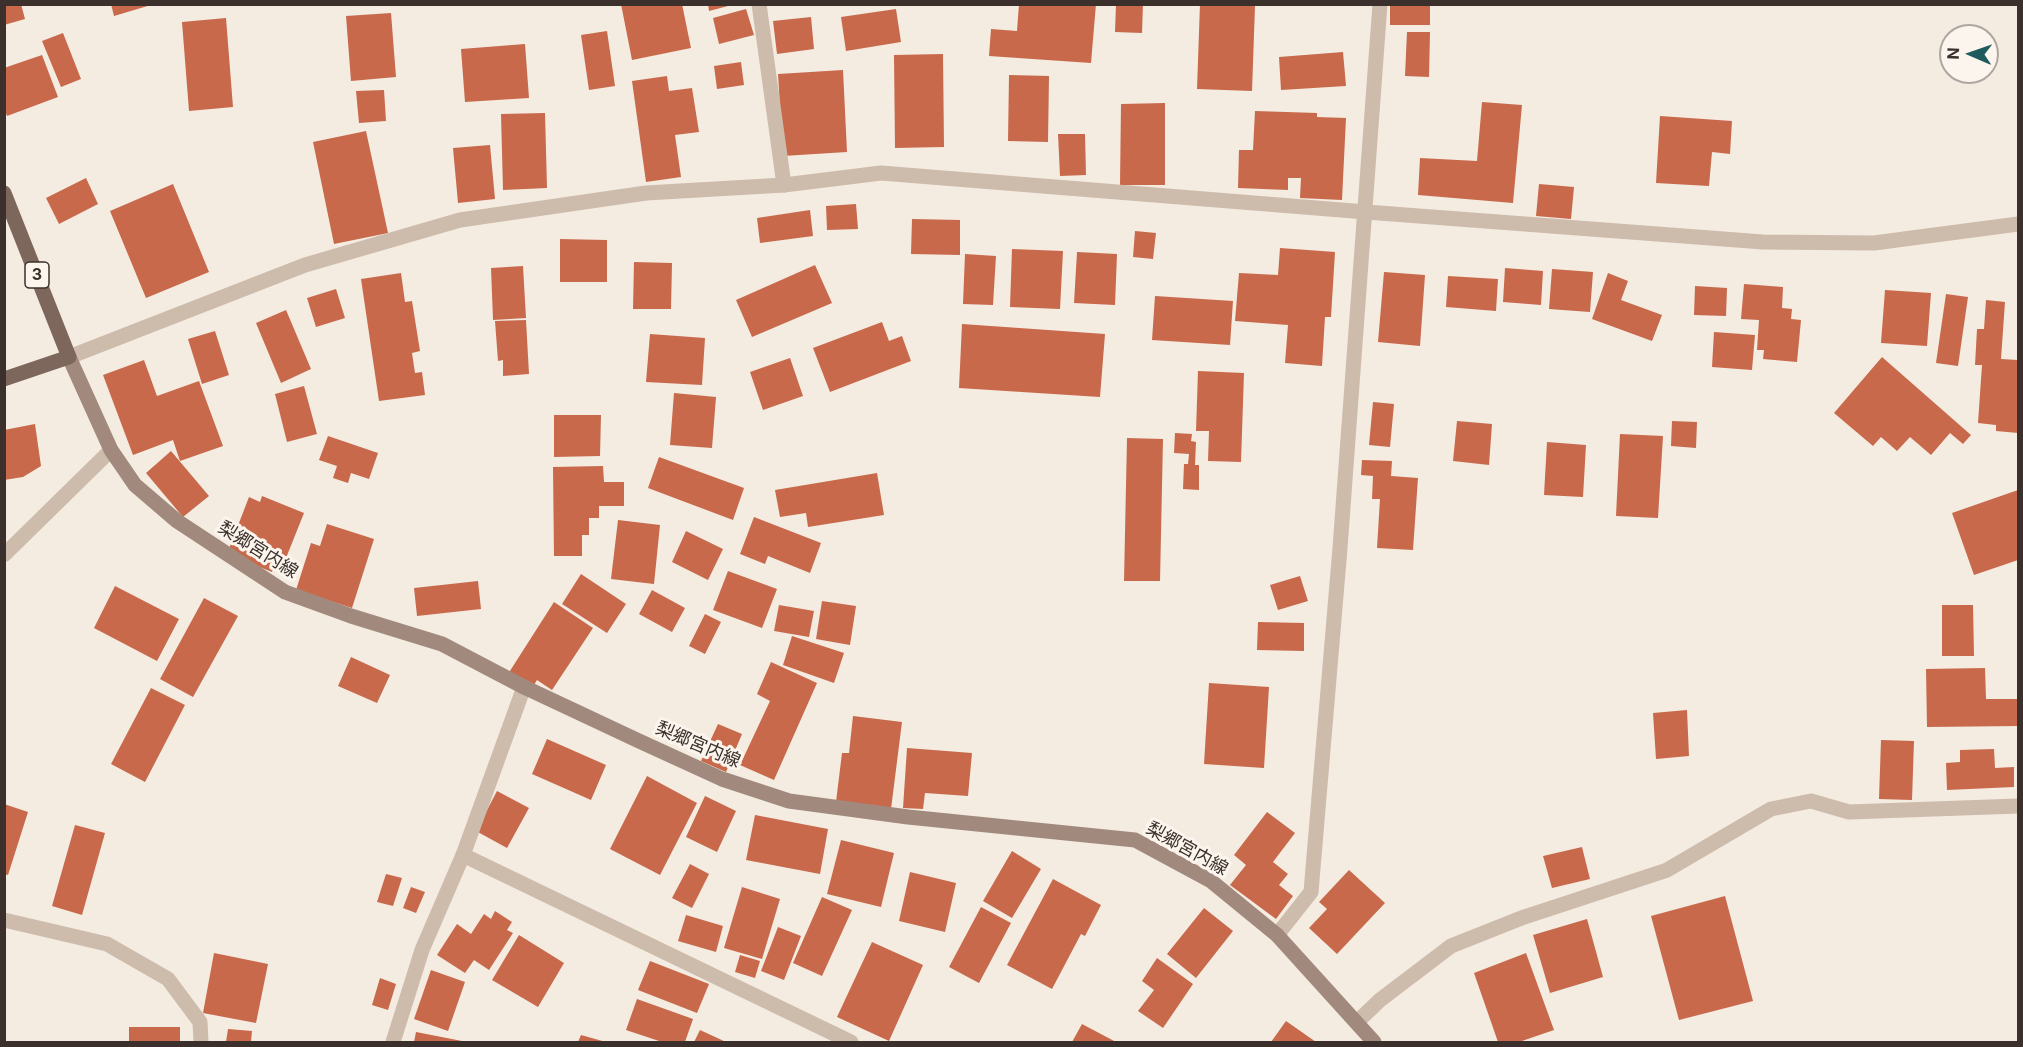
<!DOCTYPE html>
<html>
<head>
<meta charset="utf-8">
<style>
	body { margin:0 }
	#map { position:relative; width:2023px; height:1047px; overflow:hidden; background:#f4ebe1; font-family:Inter,sans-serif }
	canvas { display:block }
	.frame { position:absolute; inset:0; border:6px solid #3b302b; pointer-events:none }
	.north { position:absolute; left:1939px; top:24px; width:60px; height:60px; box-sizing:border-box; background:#fbf5ee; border:2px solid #aea6a0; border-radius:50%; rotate:272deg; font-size:16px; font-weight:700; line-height:24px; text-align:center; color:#3b302b }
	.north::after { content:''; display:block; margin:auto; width:21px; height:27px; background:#1f5a5e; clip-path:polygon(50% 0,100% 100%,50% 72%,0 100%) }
</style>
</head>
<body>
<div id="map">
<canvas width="2023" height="1047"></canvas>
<div class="frame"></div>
<div class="north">N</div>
</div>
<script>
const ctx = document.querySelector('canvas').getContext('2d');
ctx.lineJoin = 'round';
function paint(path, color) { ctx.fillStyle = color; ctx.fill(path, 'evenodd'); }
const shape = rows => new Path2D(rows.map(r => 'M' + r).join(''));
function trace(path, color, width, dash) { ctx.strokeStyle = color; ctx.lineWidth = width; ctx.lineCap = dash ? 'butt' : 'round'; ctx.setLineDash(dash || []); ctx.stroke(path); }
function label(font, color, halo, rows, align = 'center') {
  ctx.font = font + ' Inter,"Noto Sans JP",sans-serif'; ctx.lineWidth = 6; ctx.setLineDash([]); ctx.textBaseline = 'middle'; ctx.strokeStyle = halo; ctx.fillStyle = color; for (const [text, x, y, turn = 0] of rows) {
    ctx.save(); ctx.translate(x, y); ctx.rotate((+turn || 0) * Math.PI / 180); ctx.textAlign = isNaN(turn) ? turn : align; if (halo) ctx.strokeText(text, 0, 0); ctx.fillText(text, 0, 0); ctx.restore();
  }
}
const building = shape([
	[4,4,21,4,25,19,4,25],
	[111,4,151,4,151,5,114,16],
	[621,4,682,4,691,48,632,60],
	[708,4,732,4,732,5,709,11],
	[1019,4,1096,4,1091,63,989,56,991,29,1017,31],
	[1116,4,1143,4,1142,33,1115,32],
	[1200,4,1255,6,1252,91,1197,89],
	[1390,4,1430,4,1430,25,1390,25],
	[746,9,754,35,719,44,713,18],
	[896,9,901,42,846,51,841,17],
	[391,13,396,77,351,81,346,16],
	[811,17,814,49,777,54,773,21],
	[226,18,233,107,189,111,182,22],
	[607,31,615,86,589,90,581,35],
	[1407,32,1430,32,1429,77,1405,76],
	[63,33,81,79,61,87,42,41],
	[525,44,529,98,465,102,461,49],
	[1343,52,1346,86,1281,90,1279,57],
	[943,54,944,147,895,148,894,55],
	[42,55,58,97,7,116,4,108,4,68],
	[741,62,744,85,717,89,714,66],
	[843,70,847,152,783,156,778,74],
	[1009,75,1049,76,1048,142,1008,141],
	[667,76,669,91,692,88,699,132,675,135,681,177,646,182,632,81],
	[384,90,386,121,359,123,356,91],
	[1482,102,1522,105,1513,203,1418,195,1420,158,1477,161],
	[1165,103,1165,185,1120,185,1121,104],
	[1255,111,1317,113,1317,117,1346,118,1342,200,1300,198,1301,178,1288,178,1288,190,1238,188,1239,150,1253,150],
	[545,113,547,188,503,190,501,114],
	[1660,116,1732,121,1730,154,1712,152,1709,186,1656,183],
	[366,131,388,233,334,244,313,142],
	[1058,134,1085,134,1086,175,1060,176],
	[490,145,495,199,458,203,453,148],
	[86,178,98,204,59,224,46,198],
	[173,184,209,272,146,298,110,211],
	[1539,184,1574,187,1571,219,1536,216],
	[856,204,858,229,827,230,826,206],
	[810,210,813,236,760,243,757,218],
	[912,219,960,220,960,255,911,254],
	[1135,231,1156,233,1153,259,1133,257],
	[560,239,607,240,607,282,560,282],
	[1280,248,1335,252,1331,317,1325,317,1322,366,1285,363,1288,325,1235,321,1239,273,1278,275],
	[1012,249,1063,251,1060,309,1010,307],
	[1077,252,1117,254,1115,305,1074,303],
	[965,254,996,256,993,305,963,304],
	[634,262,672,263,671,309,633,309],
	[815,265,832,303,752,337,736,300],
	[523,266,526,318,493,320,491,268],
	[1505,268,1543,271,1541,305,1503,302],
	[1552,269,1593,272,1590,312,1549,309],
	[1384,272,1425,275,1420,346,1378,342],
	[401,273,405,302,412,301,420,351,412,353,415,373,422,372,425,395,379,401,361,279],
	[1608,273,1628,281,1621,300,1662,315,1652,341,1592,319],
	[1448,276,1498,279,1496,311,1446,307],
	[1744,284,1783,287,1782,308,1792,309,1791,319,1801,320,1797,362,1763,359,1764,350,1757,350,1759,320,1741,319],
	[1695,286,1727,288,1726,316,1694,315],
	[336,289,345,318,316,327,307,298],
	[1885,290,1931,293,1927,346,1881,343],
	[1946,294,1968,297,1958,366,1936,363],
	[1155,296,1233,301,1230,345,1152,340],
	[1986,300,2005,302,2001,359,2018,360,2018,433,1996,431,1996,425,1978,423,1982,365,1975,365,1977,329,1984,329],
	[286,310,311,369,281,383,256,323],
	[526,320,529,374,503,376,503,360,498,361,495,321],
	[882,322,889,341,902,336,911,361,830,392,813,348],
	[962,324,1105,334,1100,397,959,388],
	[215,331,229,375,202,384,188,339],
	[1714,332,1755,335,1752,370,1712,367],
	[650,334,705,338,702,385,646,382],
	[1882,357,1971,435,1963,444,1950,433,1931,455,1910,437,1897,451,1881,437,1873,446,1834,413],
	[790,358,803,396,763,410,750,372],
	[144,360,157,396,199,381,223,446,180,461,173,440,133,455,103,375],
	[1198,371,1244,373,1241,462,1208,461,1209,431,1196,431],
	[304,386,317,434,287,442,275,394],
	[674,393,716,397,712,448,670,445],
	[1373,402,1394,404,1390,447,1369,445],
	[554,415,601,415,600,456,554,457],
	[1457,421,1492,424,1489,465,1453,461],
	[1672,421,1697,422,1696,448,1671,446],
	[35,424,41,466,23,477,4,480,4,430],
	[1175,433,1192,434,1191,441,1196,442,1195,465,1199,465,1199,490,1183,489,1184,464,1188,464,1189,454,1174,453],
	[1620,434,1663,436,1658,518,1616,516],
	[328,436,378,453,369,479,351,473,348,483,333,478,337,466,319,460],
	[1127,438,1163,439,1160,581,1124,581],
	[1547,442,1586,445,1583,497,1544,495],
	[171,451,209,496,183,517,146,473],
	[659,457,744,488,733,520,648,488],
	[1362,460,1392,461,1391,476,1418,478,1413,550,1377,548,1380,499,1372,499,1373,476,1361,475],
	[603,466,604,482,624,482,624,506,599,506,599,518,589,518,589,535,582,535,582,556,554,556,553,467],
	[877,473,884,515,808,527,806,513,780,517,775,490],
	[2018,490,2018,560,1974,575,1952,513],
	[262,496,304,513,284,563,277,560,272,572,227,554,249,497,260,502],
	[754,517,821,543,810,573,768,556,765,564,740,554],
	[618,520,660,525,654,584,611,579],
	[327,524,374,539,352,608,296,590,311,543,320,546],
	[686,531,723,549,708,580,672,562],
	[728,571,777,589,762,628,713,610],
	[581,574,626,604,607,633,562,604],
	[1300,576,1308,601,1278,610,1270,585],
	[478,581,481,609,417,616,414,588],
	[115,586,179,619,157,661,94,628],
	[652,590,685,608,672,632,639,614],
	[204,598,238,616,193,697,160,679],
	[822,601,856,606,850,645,816,639],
	[554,602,593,628,552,690,537,680,531,690,508,674],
	[779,605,814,611,809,637,774,631],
	[1942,605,1973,605,1974,656,1942,656],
	[705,614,721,622,705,654,689,646],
	[1258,622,1304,623,1304,651,1257,650],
	[792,636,844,653,834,683,783,665],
	[351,657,390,675,377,703,338,686],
	[771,662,817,683,774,780,740,765,770,701,757,694],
	[1985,668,1986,699,2018,699,2018,726,1927,727,1926,669],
	[1209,683,1269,687,1264,768,1204,764],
	[151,688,185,705,145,782,111,764],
	[1687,710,1689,756,1656,759,1653,713],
	[853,716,902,722,891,809,836,802,842,753,849,753],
	[718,724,742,734,726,772,701,761],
	[547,739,606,765,591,800,532,774],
	[1881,740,1914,741,1912,800,1879,799],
	[907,748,972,753,968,796,925,793,923,809,903,808],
	[1994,749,1995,768,2014,767,2014,787,1947,790,1946,763,1960,762,1960,750],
	[647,776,697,803,660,875,610,849],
	[497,791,529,808,507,848,476,831],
	[705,796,736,811,717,852,686,837],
	[4,804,28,812,8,875,4,874],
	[1267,812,1295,833,1273,862,1288,874,1279,885,1293,896,1276,919,1230,885,1246,865,1234,855],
	[755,815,828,829,820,874,746,860],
	[75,825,105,833,82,915,52,906],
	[841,840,894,853,881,907,827,894],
	[1582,847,1590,879,1552,888,1543,856],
	[1012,851,1041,869,1012,918,983,901],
	[690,864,709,874,692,908,672,898],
	[1349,870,1385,903,1337,954,1309,928,1327,909,1319,902],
	[910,872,956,883,945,932,899,921],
	[386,874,402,878,393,906,377,902],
	[1053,879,1101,905,1085,936,1081,934,1052,989,1007,965],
	[411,887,425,892,416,913,403,908],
	[742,887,780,899,762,959,724,948],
	[1725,896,1753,1001,1679,1020,1651,916],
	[822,897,852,910,822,976,793,963],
	[981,907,1011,923,979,983,949,967],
	[1204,908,1233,931,1196,978,1167,954],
	[495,911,512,922,507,930,513,933,489,970,474,960,465,973,437,955,457,924,471,934,484,914,491,919],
	[686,915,723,926,716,952,678,941],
	[1587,919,1603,977,1550,993,1533,935],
	[778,927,801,936,784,980,761,971],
	[519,935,564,963,538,1007,492,980],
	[872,942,923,965,889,1041,837,1017],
	[214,953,268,964,256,1023,203,1013],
	[1526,953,1554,1030,1519,1042,1498,1042,1474,973],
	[740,955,760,961,755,978,735,972],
	[1157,958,1193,984,1163,1028,1138,1011,1154,990,1142,981],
	[650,961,709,984,697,1013,638,990],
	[431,970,465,982,448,1031,414,1019],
	[380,978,396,984,388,1010,372,1005],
	[637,999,693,1019,685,1042,662,1042,626,1030],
	[1286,1021,1316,1042,1271,1042],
	[1082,1024,1116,1042,1072,1042],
	[129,1027,180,1027,180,1042,129,1042],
	[228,1029,252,1031,251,1042,226,1042],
	[700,1030,726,1042,694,1042],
	[416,1032,462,1041,462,1042,414,1042],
	[581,1035,606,1042,578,1042]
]);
const service = shape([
	[463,855,851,1042],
	[1277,935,1311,892,1340,548,1380,4],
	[1357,1022,1380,1000,1451,946,1524,917,1667,870,1771,809,1811,801,1849,812,2018,806]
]);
const minor = shape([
	[759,4,784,185],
	[1366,212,1763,242,1874,243,2018,224],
	[4,555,111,450],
	[4,920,107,944,168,979,200,1022,201,1042],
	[393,1042,422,950,463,855,524,687]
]);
const tertiary = shape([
	[69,357,305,265,460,220,646,193,784,185,881,173,1366,212]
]);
const secondary = shape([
	[69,357,111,450,135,485,177,521,285,592,351,616,442,644,524,687,639,741,722,779,789,801,908,817,1135,840,1211,881,1277,935,1374,1042]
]);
const primary = shape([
	[4,193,69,357,4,379]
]);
const shields = [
	[37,275,24]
];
const shieldNames = [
	["3",37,275]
];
const streetNames = [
	["梨郷宮内線",258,550,32],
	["梨郷宮内線",698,745,23],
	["梨郷宮内線",1187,849,29]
];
paint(building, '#c8694b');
trace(service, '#cdbbac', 15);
trace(minor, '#cdbbac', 15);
trace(tertiary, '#cdbbac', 15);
trace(secondary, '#a18a7d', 15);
trace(primary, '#7d675c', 15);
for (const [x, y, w] of shields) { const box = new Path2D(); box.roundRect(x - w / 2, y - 13, w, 26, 4.5); ctx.fillStyle = '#fbf5ee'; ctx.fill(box); trace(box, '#3b302b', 1.5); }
label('bold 16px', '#3b302b', null, shieldNames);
label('18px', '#3b302b', '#fbf5ee', streetNames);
</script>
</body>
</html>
